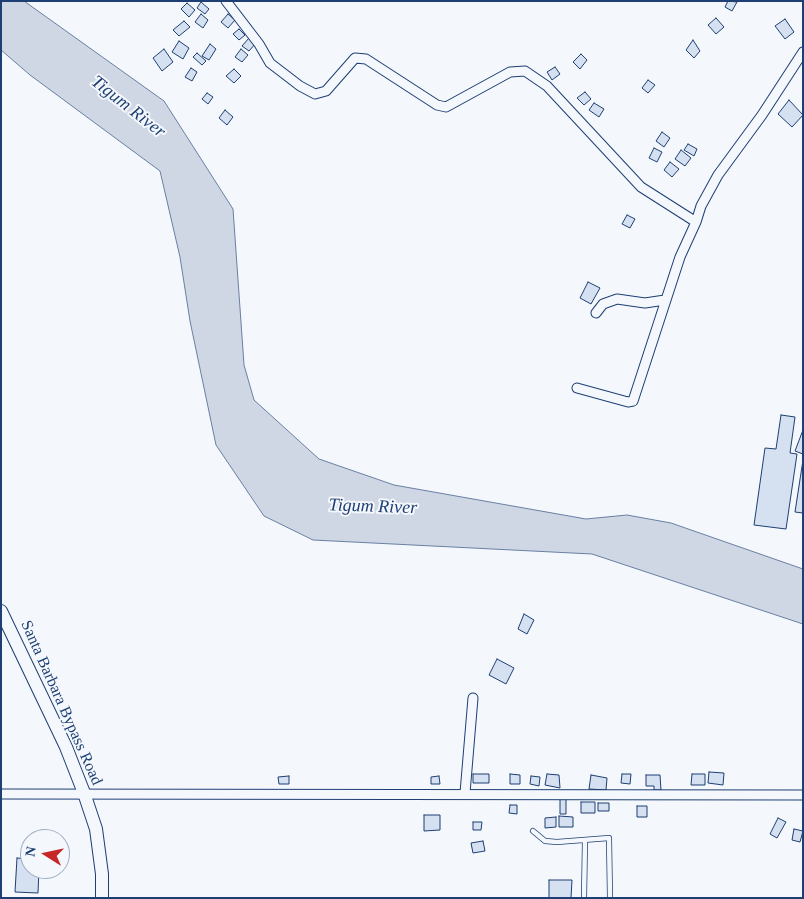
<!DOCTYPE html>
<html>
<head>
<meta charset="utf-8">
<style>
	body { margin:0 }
	#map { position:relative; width:804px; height:899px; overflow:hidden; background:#f4f7fb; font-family:Georgia,serif }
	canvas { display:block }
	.frame { position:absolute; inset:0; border:2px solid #1d3f73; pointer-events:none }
	.north { position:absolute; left:20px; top:829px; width:50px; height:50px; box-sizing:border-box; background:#f4f7fb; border:1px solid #9eadc5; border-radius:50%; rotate:280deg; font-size:14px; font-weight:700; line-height:20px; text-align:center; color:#1d3f73 }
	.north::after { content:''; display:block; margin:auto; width:18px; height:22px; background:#c62828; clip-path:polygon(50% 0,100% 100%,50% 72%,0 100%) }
</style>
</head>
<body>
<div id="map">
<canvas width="804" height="899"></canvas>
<div class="frame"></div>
<div class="north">N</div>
</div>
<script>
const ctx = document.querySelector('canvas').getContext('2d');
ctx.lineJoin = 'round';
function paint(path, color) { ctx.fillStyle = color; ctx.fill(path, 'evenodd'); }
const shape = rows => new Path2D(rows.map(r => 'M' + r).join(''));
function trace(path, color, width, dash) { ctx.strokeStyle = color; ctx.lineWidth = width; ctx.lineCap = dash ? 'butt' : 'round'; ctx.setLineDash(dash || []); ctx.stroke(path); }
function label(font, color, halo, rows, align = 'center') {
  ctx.font = font + ' Georgia,serif'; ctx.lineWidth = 4; ctx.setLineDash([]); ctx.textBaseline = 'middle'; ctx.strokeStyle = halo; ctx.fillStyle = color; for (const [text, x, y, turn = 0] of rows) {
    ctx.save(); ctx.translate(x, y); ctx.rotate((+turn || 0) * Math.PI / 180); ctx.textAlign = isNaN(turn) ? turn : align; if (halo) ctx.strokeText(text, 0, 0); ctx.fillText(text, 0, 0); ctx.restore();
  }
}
const water = shape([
	[1,1,24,1,164,101,233,209,244,365,254,400,319,459,394,485,586,519,627,515,671,523,803,569,803,624,592,554,313,540,264,516,216,445,190,321,180,257,160,171,30,75,1,50,1,1]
]);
const building = shape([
	[728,1,737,2,732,11,725,7,728,1],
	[201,2,209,9,205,14,197,8,201,2],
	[187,3,195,10,189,17,181,9,187,3],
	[201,14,208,20,203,28,195,22,201,14],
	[228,14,235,20,228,28,221,22,228,14],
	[716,18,724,27,716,34,708,25,716,18],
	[785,19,794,32,785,39,775,26,785,19],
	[184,21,190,27,179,36,173,30,184,21],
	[239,29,245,35,239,40,233,34,239,29],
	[249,38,256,43,249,51,242,46,249,38],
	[693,40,700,51,694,58,686,50,693,40],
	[179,41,189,48,183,59,172,52,179,41],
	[210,44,216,49,209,60,202,56,210,44],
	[164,49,173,62,162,71,153,58,164,49],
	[241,49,248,55,242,62,235,57,241,49],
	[197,53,206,61,202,65,193,57,197,53],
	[581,54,587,60,580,69,573,62,581,54],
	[555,67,560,74,552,80,547,72,555,67],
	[191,68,197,72,192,81,185,77,191,68],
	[234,69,241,76,234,83,226,76,234,69],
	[648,80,655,85,648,93,642,88,648,80],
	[585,92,591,99,584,105,577,98,585,92],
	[207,93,213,97,208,104,202,99,207,93],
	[789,100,803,115,792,127,778,114,789,100],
	[594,103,604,109,599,117,589,110,594,103],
	[225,110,233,117,227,125,219,118,225,110],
	[662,132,670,138,664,147,656,141,662,132],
	[688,144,697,149,694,156,684,150,688,144],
	[654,148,662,152,657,162,649,158,654,148],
	[681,150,691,158,685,166,675,159,681,150],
	[670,162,679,169,672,177,664,170,670,162],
	[627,215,635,219,630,228,622,224,627,215],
	[588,282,600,288,591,304,580,298,588,282],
	[781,415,795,417,790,453,797,454,786,529,754,525,765,448,776,449,781,415],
	[803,430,803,454,795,451,803,430],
	[803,460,803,513,795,512,803,460],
	[524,614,534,620,527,634,518,629,524,614],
	[497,659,514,668,506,684,489,675,497,659],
	[709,772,724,773,723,785,708,783,709,772],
	[473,774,489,774,489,783,473,783,473,774],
	[510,774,520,775,520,784,510,784,510,774],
	[547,774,559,775,560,788,545,785,547,774],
	[622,774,631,774,630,784,621,783,622,774],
	[692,774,705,774,705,785,691,785,692,774],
	[591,775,607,778,606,790,589,789,591,775],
	[646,775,660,775,661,790,654,790,654,786,646,786,646,775],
	[289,776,289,784,279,784,278,777,289,776],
	[439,776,440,784,431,784,431,777,439,776],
	[531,776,540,777,539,786,530,784,531,776],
	[560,799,566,799,566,814,560,814,560,799],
	[581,802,595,802,595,813,581,813,581,802],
	[598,803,609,803,609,811,598,811,598,803],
	[510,805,517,805,517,814,509,813,510,805],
	[637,806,647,806,647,817,637,817,637,806],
	[424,815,440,815,440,830,424,831,424,815],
	[559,816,573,817,573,827,559,827,559,816],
	[556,817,556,827,545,828,545,818,556,817],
	[778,818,786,822,777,838,770,834,778,818],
	[473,822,482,822,481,830,473,830,473,822],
	[794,829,803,831,800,842,792,840,794,829],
	[483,841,485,851,473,853,471,843,483,841],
	[17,858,30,859,30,869,39,869,38,893,15,892,17,858],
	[549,880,572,880,571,898,549,898,549,880]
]);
const service = shape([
	[533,831,545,841,557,842,609,838,610,898],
	[584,898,585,840]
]);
const minor = shape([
	[226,1,259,44,270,63,300,86,315,94,326,91,355,58,366,59,437,105,446,107,510,72,525,71,547,86,641,187,696,222,701,206,718,175,762,115,803,52],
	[596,313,603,304,617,299,645,303,665,300],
	[577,388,628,402,633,401,680,257,696,222],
	[465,793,473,698],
	[1,794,803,795]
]);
const secondary = shape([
	[1,611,66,747,84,793,96,829,102,874,102,898]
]);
const streetNames = [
	["Santa Barbara Bypass Road",61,703,66]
];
const waterNames = [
	["Tigum River",128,107,38],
	["Tigum River",373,507,2]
];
paint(water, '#cfd7e4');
trace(water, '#687fa3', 1);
paint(building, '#d5e0f0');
trace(building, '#1d3f73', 1);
trace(service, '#1d3f73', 6);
trace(minor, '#1d3f73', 11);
trace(secondary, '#1d3f73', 14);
trace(service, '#f4f7fb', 4.5);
trace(minor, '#f4f7fb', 9);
trace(secondary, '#f4f7fb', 12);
label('16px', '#1d3f73', '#f4f7fb', streetNames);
label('italic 18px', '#1d3f73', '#f4f7fb', waterNames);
</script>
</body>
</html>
